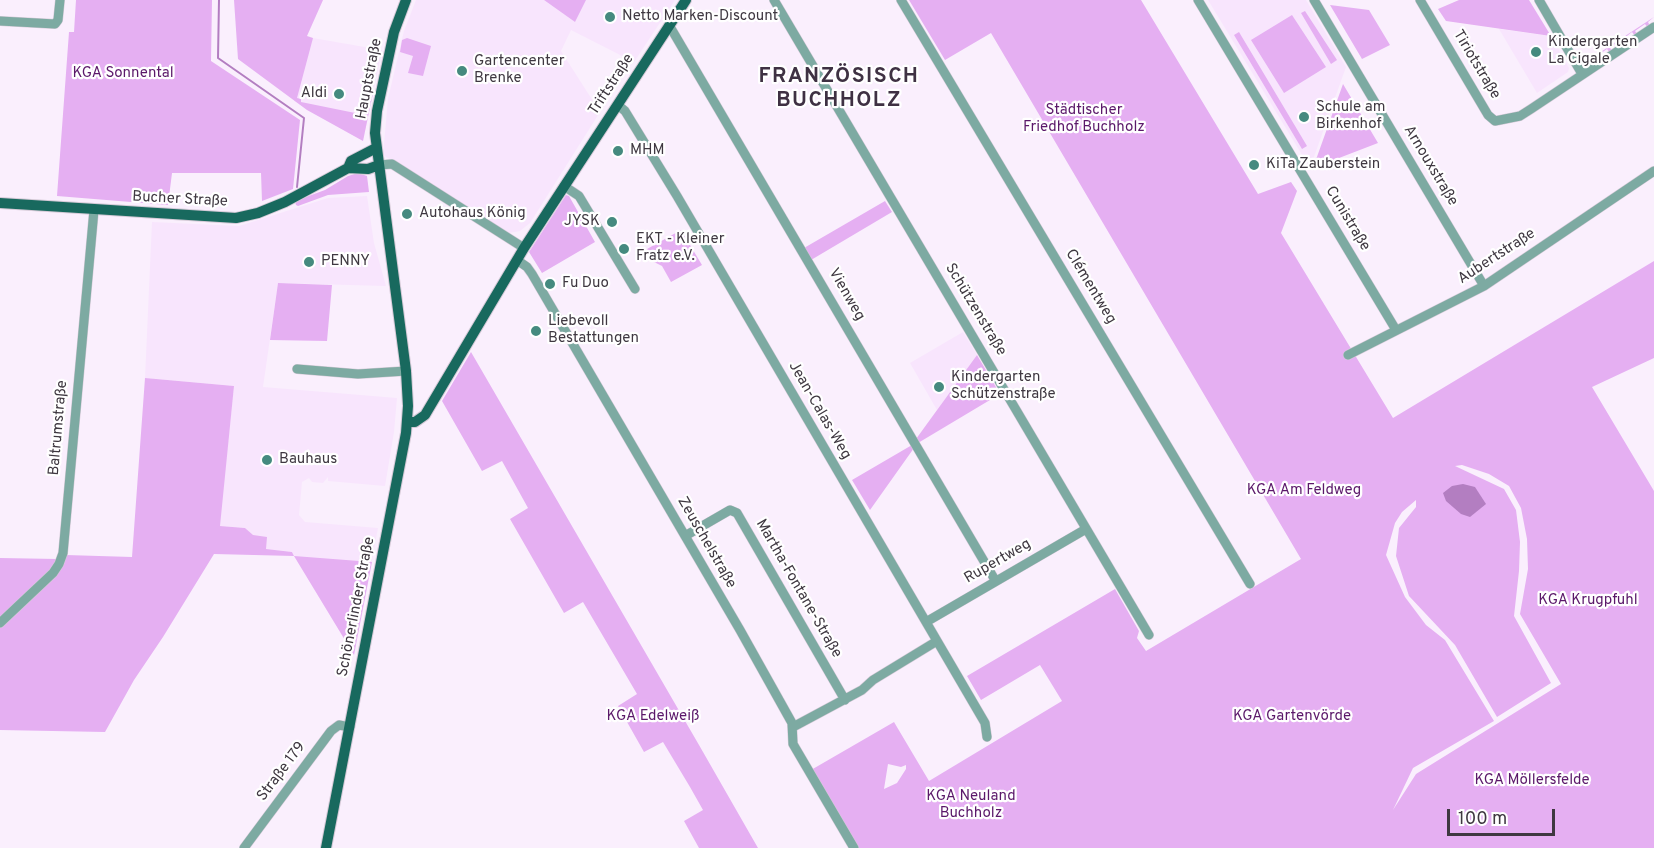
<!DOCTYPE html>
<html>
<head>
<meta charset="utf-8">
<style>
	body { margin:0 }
	#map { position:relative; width:1654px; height:848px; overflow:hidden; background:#faeffd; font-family:Overpass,sans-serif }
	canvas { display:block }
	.scale { position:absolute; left:1447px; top:809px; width:108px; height:27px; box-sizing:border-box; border:3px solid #3f3841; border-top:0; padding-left:8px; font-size:18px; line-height:21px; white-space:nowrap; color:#3f3841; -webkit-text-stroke:4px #fff; paint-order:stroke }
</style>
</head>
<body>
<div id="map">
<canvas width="1654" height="848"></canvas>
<div class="scale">100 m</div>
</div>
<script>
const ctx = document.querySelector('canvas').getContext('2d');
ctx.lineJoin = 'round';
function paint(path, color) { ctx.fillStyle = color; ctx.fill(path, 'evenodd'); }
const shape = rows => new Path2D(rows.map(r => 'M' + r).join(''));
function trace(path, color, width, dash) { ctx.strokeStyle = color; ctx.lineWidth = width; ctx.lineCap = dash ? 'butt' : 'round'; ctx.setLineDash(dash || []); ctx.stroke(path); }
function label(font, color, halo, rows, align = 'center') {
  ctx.font = font + ' Overpass,sans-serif'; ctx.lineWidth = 4.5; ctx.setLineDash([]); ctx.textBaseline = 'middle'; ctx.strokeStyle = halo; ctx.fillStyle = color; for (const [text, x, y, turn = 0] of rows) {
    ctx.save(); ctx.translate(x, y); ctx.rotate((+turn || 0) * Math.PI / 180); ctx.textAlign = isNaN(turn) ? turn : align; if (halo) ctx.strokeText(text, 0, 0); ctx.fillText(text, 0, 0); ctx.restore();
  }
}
const built = shape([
	[416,0,544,0,575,22,586,0,675,0,634,62,571,30,561,51,600,112,530,223,520,231,509,233,383,155,388,99,404,31],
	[1208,0,1306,0,1346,67,1310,168],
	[1499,29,1551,36,1569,68,1568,72,1537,93],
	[307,37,382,50,363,141,294,101],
	[367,196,374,243,386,286,278,283,263,387,397,398,394,432,385,486,328,481,328,477,323,483,312,482,309,478,302,482,299,515,305,522,378,528,354,655,292,552,266,549,245,528,219,526,234,386,145,378,152,222,239,226,328,198],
	[963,332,977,355,937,410,910,363]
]);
const green = shape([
	[76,0,212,0,211,61,300,120,293,189,262,201,261,173,172,173,168,205,57,196,69,32,74,32],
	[234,0,323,0,307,36,313,38,297,98,301,99,301,102,365,115,370,92,373,93,363,141,307,110,238,59],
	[544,0,586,0,575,22],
	[909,0,1141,0,1258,194,1291,182,1297,191,1281,233,1393,418,1654,261,1654,358,1592,387,1654,491,1654,848,858,848,811,770,894,722,929,781,1062,701,1040,665,981,700,967,676,1115,589,1139,631,1137,638,1146,651,1301,559,991,33,945,60],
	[1462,465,1489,474,1509,486,1521,508,1527,539,1528,569,1520,614,1561,684,1416,774,1393,810,1413,768,1494,721,1445,640,1426,625,1405,597,1386,555,1395,523,1402,512,1416,500,1416,507,1399,528,1396,556,1409,596,1455,645,1497,717,1551,683,1514,616,1519,571,1520,542,1516,510,1504,489,1455,466],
	[888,764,901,767,906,765,906,769,897,783,884,789],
	[1459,0,1529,0,1551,36,1446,21,1438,9],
	[1330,5,1369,10,1390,45,1362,59],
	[1305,11,1337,60,1331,64,1301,13],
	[1292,15,1326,67,1284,93,1251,40],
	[1654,17,1648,22,1650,26,1648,28,1645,24,1635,31,1638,35,1635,36,1632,32,1623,39,1625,43,1623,44,1620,41,1610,47,1612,51,1610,53,1607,49,1597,56,1600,60,1598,61,1595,58,1591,60,1594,64,1591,66,1587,61],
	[1239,32,1307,146,1302,149,1234,35],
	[407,38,431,46,423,76,408,73,413,56,400,52,402,40],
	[1343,84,1378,143,1313,168],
	[358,173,367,176,369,192,328,195,298,206,296,205,295,201,325,190,348,176],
	[566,195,569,196,595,242,542,273,529,252],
	[885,201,892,212,811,260,804,248],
	[681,230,702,265,671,282,662,266,654,262,647,249],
	[278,283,332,285,327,341,270,340],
	[471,352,699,745,758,848,699,848,684,821,703,810,690,787,663,742,644,752,618,706,637,694,583,602,564,613,510,519,528,508,502,461,482,471,442,401],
	[977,355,1000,394,918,443,916,439],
	[145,378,234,386,220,526,245,528,253,535,267,537,266,549,292,552,294,556,372,562,354,655,294,556,214,554,163,637,134,680,105,732,0,730,0,627,66,555,132,557],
	[912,445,914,448,870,510,852,480],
	[0,558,58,559,55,567,0,619]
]);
const water = shape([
	[1463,484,1475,487,1486,504,1470,517,1461,514,1446,501,1443,493,1452,486]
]);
const stream = shape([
	[219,0,218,58,304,118,297,187]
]);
const minor = shape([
	[774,0,1149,635],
	[901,0,1250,584],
	[1198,0,1396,330],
	[1314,0,1484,286],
	[1420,0,1488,115,1495,121,1520,116,1531,109,1654,27],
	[1539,0,1582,74],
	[0,21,55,24,58,20,60,0],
	[669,25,995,580],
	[618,105,625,111,677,196,926,622,985,723,987,737],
	[379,165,392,164,524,248],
	[564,186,579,196,635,289],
	[517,260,527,267,532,274,740,630,792,723,793,744,854,848],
	[1348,355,1484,286,1654,171],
	[297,369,358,374,406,371],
	[685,536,730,510,737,513,845,700],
	[926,622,1086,529],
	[0,623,53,573,59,564,63,553,94,210],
	[793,727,862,690,873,680,937,641],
	[244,848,331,731,339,725,350,727]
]);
const major = shape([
	[348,168,368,169,379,165],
	[0,203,236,218,258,213,285,202,348,168,351,161,376,148],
	[407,422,415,422,425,415,524,248,686,0],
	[326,848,406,433,408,406,406,371,375,133,377,111,394,32,406,0]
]);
const markers = [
	[610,17,6,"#458a7f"],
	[1536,52,6,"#458a7f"],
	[462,71,6,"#458a7f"],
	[339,94,6,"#458a7f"],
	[1304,117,6,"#458a7f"],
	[618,151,6,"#458a7f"],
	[1254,165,6,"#458a7f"],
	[407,214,6,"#458a7f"],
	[612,222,6,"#458a7f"],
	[624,249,6,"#458a7f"],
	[309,262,6,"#458a7f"],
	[550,284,6,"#458a7f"],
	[536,331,6,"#458a7f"],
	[939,387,6,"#458a7f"],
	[267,460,6,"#458a7f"]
];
const poiNames = [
	["Netto Marken-Discount",622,17],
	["Kindergarten",1548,43],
	["La Cigale",1548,60],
	["Gartencenter",474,62],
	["Brenke",474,79],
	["Aldi",327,94,"right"],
	["Schule am",1316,108],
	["Birkenhof",1316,125],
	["MHM",630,151],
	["KiTa Zauberstein",1266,165],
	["Autohaus König",419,214],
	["JYSK",600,222,"right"],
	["EKT - Kleiner",636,240],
	["Fratz e.V.",636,257],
	["PENNY",321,262],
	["Fu Duo",562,284],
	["Liebevoll",548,322],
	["Bestattungen",548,339],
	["Kindergarten",951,378],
	["Schützenstraße",951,395],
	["Bauhaus",279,460]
];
const streetNames = [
	["Tiriotstraße",1476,65,59],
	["Hauptstraße",370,79,-79],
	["Triftstraße",612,85,-57],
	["Arnouxstraße",1430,166,59],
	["Bucher Straße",180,200,3],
	["Cunistraße",1347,219,59],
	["Aubertstraße",1497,257,-33],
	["Clémentweg",1090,287,59],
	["Vienweg",846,295,60],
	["Schützenstraße",975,310,59],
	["Jean-Calas-Weg",819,411,60],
	["Baltrumstraße",59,428,-85],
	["Zeuschelstraße",706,543,60],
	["Rupertweg",998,562,-30],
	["Martha-Fontane-Straße",798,589,60],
	["Schönerlinder Straße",357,607,-79],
	["Straße 179",282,772,-53]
];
const parkNames = [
	["KGA Sonnental",123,74],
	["Städtischer",1084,111],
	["Friedhof Buchholz",1084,128],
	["KGA Am Feldweg",1304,491],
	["KGA Krugpfuhl",1588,601],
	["KGA Edelweiß",653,717],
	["KGA Gartenvörde",1292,717],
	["KGA Möllersfelde",1532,781],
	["KGA Neuland",971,797],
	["Buchholz",971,814]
];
const districtNames = [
	["FRANZÖSISCH",839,78],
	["BUCHHOLZ",839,102]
];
paint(built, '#f8e5fd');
paint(green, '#e5aff2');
paint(water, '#b37ec1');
trace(stream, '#b37ec1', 2);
trace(minor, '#d5cad7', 10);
trace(major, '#d5cad7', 12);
trace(minor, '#7daaa2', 9);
trace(major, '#18695e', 10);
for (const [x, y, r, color] of markers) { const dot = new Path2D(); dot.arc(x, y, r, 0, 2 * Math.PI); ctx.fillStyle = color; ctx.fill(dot); trace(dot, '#fff', 2); }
label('15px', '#3f3841', '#fff', poiNames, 'left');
label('15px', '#3f3841', '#fff', streetNames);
label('15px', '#5b186a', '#fff', parkNames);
ctx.letterSpacing = '1.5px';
label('bold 21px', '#3f3143', '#fff', districtNames);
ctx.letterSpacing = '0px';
</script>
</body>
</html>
